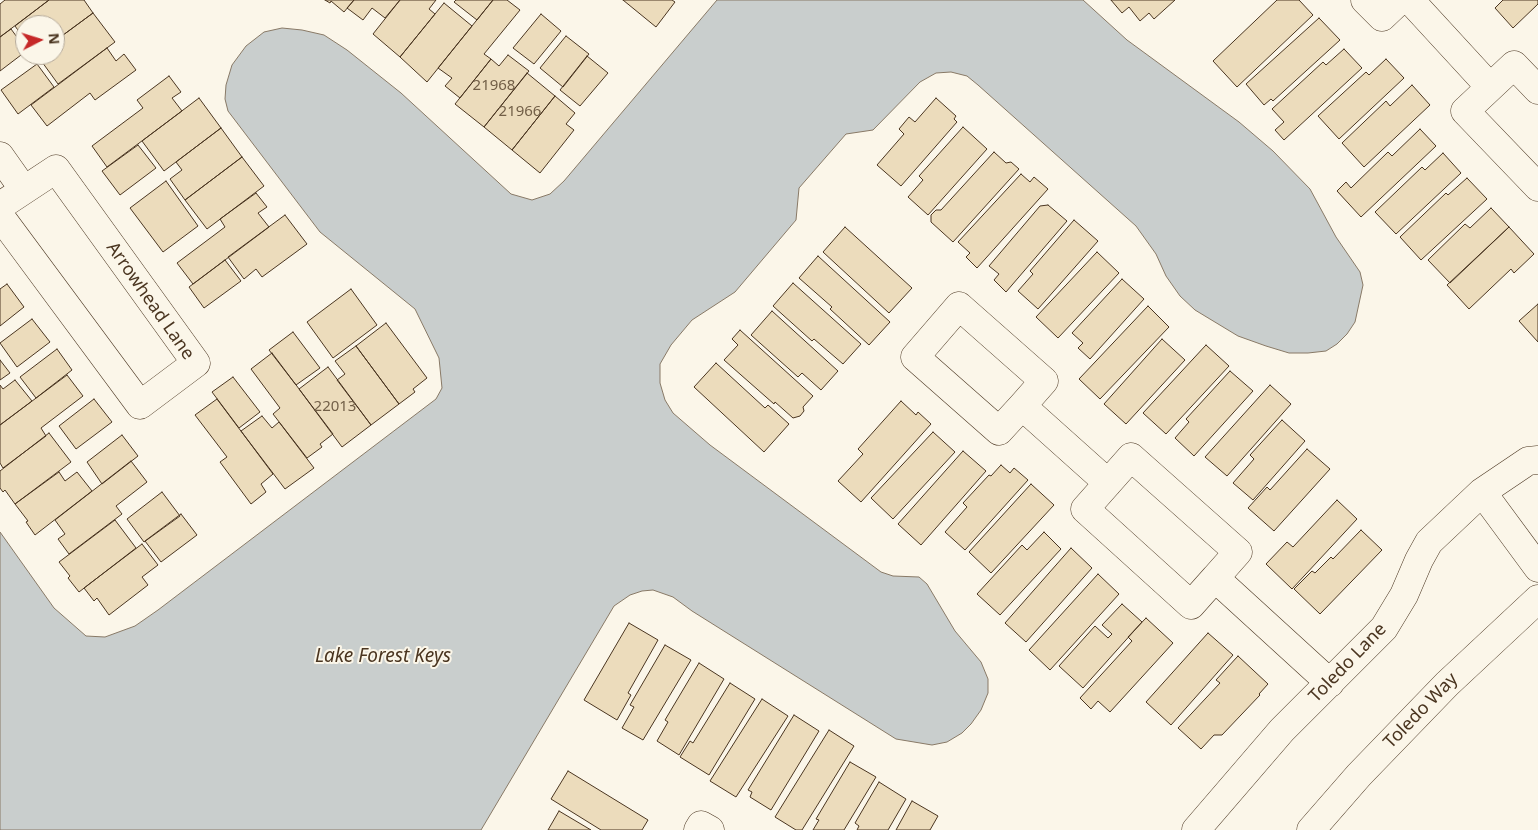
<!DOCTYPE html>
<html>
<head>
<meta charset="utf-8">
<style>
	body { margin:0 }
	#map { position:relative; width:1538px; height:830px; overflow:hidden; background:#fbf6e9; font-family:"Noto Sans",sans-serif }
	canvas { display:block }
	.north { position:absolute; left:15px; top:15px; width:50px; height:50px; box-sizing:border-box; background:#fbf6e9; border:1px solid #b4a999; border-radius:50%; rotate:85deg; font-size:14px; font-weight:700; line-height:20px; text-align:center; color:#4a3520 }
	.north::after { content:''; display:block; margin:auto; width:18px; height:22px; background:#c62828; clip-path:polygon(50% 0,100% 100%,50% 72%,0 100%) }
</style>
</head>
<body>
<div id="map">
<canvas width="1538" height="830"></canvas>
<div class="north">N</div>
</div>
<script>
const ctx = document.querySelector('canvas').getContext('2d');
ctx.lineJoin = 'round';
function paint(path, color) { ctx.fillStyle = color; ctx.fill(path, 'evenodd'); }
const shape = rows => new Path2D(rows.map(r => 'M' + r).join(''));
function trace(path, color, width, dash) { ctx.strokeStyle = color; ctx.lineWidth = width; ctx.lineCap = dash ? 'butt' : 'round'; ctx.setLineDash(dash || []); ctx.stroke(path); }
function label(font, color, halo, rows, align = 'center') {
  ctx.font = font + ' "Noto Sans",sans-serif'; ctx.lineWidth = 4; ctx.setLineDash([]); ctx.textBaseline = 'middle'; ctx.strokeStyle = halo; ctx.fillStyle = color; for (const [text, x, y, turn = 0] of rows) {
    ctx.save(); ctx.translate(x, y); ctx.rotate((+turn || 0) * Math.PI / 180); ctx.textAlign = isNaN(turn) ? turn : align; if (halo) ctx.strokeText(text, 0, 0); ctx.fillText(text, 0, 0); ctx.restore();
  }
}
const water = shape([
	[717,0,1083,0,1127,40,1239,122,1273,151,1310,189,1336,237,1360,272,1363,285,1355,322,1347,334,1337,344,1326,351,1308,353,1289,353,1266,346,1238,336,1195,310,1180,296,1166,276,1156,254,1136,226,978,85,967,76,951,72,936,73,920,82,873,130,846,134,799,188,796,220,735,292,692,320,671,345,660,364,660,383,665,400,673,413,710,445,881,572,893,576,919,577,927,584,955,631,981,662,988,679,988,693,981,710,971,724,962,733,947,742,932,745,896,739,692,611,673,597,653,590,642,591,630,595,614,606,481,830,0,830,0,532,54,608,86,636,105,637,135,626,158,610,436,399,442,388,439,358,415,309,320,232,228,111,225,99,226,85,232,65,246,46,264,32,282,28,302,30,324,35,347,50,401,93,511,194,532,200,550,194,564,181,717,0]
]);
const building = shape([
	[5,0,49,0,0,37,0,4,5,0],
	[49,0,84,0,93,13,55,41,55,25,25,25,25,40,15,26,49,0],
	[325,0,354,0,344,12,331,1,330,3,325,0],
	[354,0,400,0,385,18,372,8,363,20,347,8,354,0],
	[400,0,436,0,429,9,435,14,400,57,373,34,400,0],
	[456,0,493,0,477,20,454,2,456,0],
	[493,0,507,0,520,10,484,54,491,59,460,98,445,86,452,78,438,68,493,0],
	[623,0,672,0,675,2,656,27,623,0],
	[1111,0,1175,0,1154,19,1149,13,1140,21,1129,7,1122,13,1111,0],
	[1277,0,1299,0,1313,15,1237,87,1213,61,1277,0],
	[1503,0,1538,0,1538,4,1513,28,1495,8,1503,0],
	[444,3,472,26,427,82,400,57,444,3],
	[93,13,115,42,58,84,37,55,55,55,55,41,93,13],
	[541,14,561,31,534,64,513,48,541,14],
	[1319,18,1340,40,1273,101,1271,99,1264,105,1246,84,1319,18],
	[11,29,25,48,25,52,0,71,0,37,11,29],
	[566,36,589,54,563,87,540,68,566,36],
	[107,48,116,61,124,54,136,70,95,100,90,93,47,126,31,105,107,48],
	[1344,49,1362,68,1284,140,1275,130,1284,122,1272,109,1323,62,1326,65,1344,49],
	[508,55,529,71,484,127,455,104,491,59,499,66,508,55],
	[587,56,608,73,580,106,560,90,587,56],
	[1386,59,1404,78,1339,139,1318,116,1366,72,1369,75,1386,59],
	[37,64,54,87,18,114,1,90,37,64],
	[527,73,555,96,512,150,484,127,527,73],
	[169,76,181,92,172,98,182,111,107,167,92,146,143,108,137,100,169,76],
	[1412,85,1430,105,1364,167,1342,143,1386,101,1390,106,1412,85],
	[555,96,575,113,566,124,574,130,540,173,512,150,555,96],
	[199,98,221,128,164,171,142,141,199,98],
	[936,98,956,116,954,119,957,122,901,186,877,165,904,134,899,129,909,117,915,122,936,98],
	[963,127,987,149,928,215,908,197,923,180,919,176,963,127],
	[221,128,242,157,185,200,170,179,182,170,176,162,221,128],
	[1420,129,1436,146,1361,217,1337,191,1346,182,1351,188,1388,152,1392,156,1420,129],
	[138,145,156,168,120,195,102,171,138,145],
	[994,152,1006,163,1011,162,1019,169,953,242,931,222,931,215,936,210,941,210,994,152],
	[1443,153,1461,173,1396,234,1375,212,1422,167,1425,170,1443,153],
	[242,157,264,186,207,229,185,200,242,157],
	[1021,174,1030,182,1034,177,1048,189,977,268,966,257,970,253,958,242,1021,174],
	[1467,178,1487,199,1421,260,1400,237,1446,193,1448,195,1467,178],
	[166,181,198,226,163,252,130,208,166,181],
	[256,193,267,207,258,213,269,227,193,284,177,263,225,227,220,219,256,193],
	[1048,205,1067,221,1006,292,994,280,999,274,989,266,1040,206,1048,205],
	[1491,208,1509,227,1450,283,1428,260,1465,224,1470,228,1491,208],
	[285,215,307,244,262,277,256,269,244,279,228,257,285,215],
	[1074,220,1098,241,1038,309,1018,291,1033,274,1030,271,1074,220],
	[845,227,912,288,889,313,823,252,845,227],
	[1509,227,1534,254,1514,273,1511,269,1469,309,1447,285,1509,227],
	[1097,252,1119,273,1058,338,1036,317,1097,252],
	[818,256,890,322,869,345,830,309,832,307,799,278,818,256],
	[225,260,241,281,204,308,189,287,225,260],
	[1122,279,1144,299,1090,359,1078,348,1083,343,1072,333,1122,279],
	[793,283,861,344,843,364,814,339,812,341,773,306,793,283],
	[7,284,24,307,0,326,0,289,7,284],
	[351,289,377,325,333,358,307,322,351,289],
	[1538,304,1538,342,1519,321,1538,304],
	[1148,306,1169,327,1100,399,1079,379,1148,306],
	[772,311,838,371,821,390,802,373,798,377,751,335,772,311],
	[32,319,50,342,17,367,0,343,32,319],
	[386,323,427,378,413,389,415,392,399,404,356,346,386,323],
	[740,330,813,396,803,407,804,411,800,416,793,418,775,402,774,404,724,360,738,345,732,339,740,330],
	[293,332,320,368,296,385,269,350,293,332],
	[1162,339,1185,360,1126,424,1104,404,1162,339],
	[1206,345,1229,366,1166,434,1143,413,1206,345],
	[356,346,399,404,371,425,337,380,345,374,335,361,356,346],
	[57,349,72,370,36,398,20,377,57,349],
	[272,353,333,434,320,444,322,447,307,458,273,414,280,408,251,369,272,353],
	[0,360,10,373,0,380,0,360],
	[716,363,765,408,768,405,789,424,764,452,694,387,716,363],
	[328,367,371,425,342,447,299,389,328,367],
	[1230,371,1253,391,1194,456,1175,438,1189,422,1186,419,1230,371],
	[67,375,83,396,41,428,46,436,3,468,0,463,0,425,67,375],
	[233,377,260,412,239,428,212,392,233,377],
	[15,380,32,401,0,425,0,385,3,389,15,380],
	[1270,385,1291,404,1227,476,1205,457,1270,385],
	[94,399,112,422,76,449,59,426,94,399],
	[217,399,273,474,261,484,266,492,251,504,220,462,227,457,195,415,217,399],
	[901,401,916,415,918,412,931,424,861,502,838,481,863,454,858,449,901,401],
	[262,416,272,428,279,422,314,468,285,489,241,431,262,416],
	[1282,420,1305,441,1253,500,1233,483,1254,459,1250,455,1282,420],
	[933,432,955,452,893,519,871,498,933,432],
	[49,433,71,462,15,504,5,490,3,492,0,488,0,471,49,433],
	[122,435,138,456,102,484,87,462,122,435],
	[1307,449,1330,469,1274,531,1248,508,1267,487,1270,490,1307,449],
	[963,451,986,471,921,545,898,524,963,451],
	[131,461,147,482,116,506,122,514,69,554,58,539,65,534,55,520,131,461],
	[1001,465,1010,473,1014,468,1028,480,965,550,945,532,967,507,963,503,989,475,991,476,1001,465],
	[59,472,65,481,77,472,92,491,35,535,26,522,28,521,15,504,59,472],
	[1031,484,1054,505,991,573,969,552,1031,484],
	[162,492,180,516,144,542,127,519,162,492],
	[1337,500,1357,519,1292,589,1266,564,1287,542,1293,547,1337,500],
	[181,514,197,535,161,562,145,541,181,514],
	[115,520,136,548,79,592,68,578,70,576,59,562,115,520],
	[1361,530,1382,550,1320,614,1294,589,1312,571,1315,573,1331,557,1333,559,1361,530],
	[1044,532,1061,549,1000,615,977,594,1022,545,1027,550,1044,532],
	[142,544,158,565,142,577,148,585,109,615,97,598,94,601,84,588,142,544],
	[1071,548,1092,568,1026,642,1005,623,1071,548],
	[1098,574,1119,594,1050,670,1029,650,1098,574],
	[1122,604,1142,622,1083,688,1059,666,1095,626,1108,638,1112,634,1102,625,1122,604],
	[1146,618,1173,643,1110,712,1098,701,1091,709,1080,698,1132,641,1128,637,1146,618],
	[629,623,658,640,628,693,631,695,617,720,584,700,629,623],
	[1208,633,1233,655,1171,725,1146,702,1208,633],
	[665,645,691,660,643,740,622,728,634,707,630,705,665,645],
	[1238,656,1268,684,1259,694,1260,695,1222,735,1214,735,1201,749,1178,728,1220,683,1216,680,1238,656],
	[699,663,724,679,679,755,657,741,668,722,665,720,699,663],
	[730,683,755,699,709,775,680,757,690,741,693,743,730,683],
	[762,699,788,716,736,797,710,781,762,699],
	[794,715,819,731,771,810,750,797,752,792,748,790,794,715],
	[829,730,854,746,802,830,796,830,775,817,829,730],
	[850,762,876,777,844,830,813,830,819,820,816,819,850,762],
	[568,771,648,820,642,830,601,830,551,799,568,771],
	[879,782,906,799,888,830,857,830,859,826,855,823,879,782],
	[912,801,938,816,930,830,896,830,912,801],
	[559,811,591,830,548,830,559,811]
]);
const minor = shape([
	[1365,0,1382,17,1400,0],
	[1410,0,1490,87],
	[1538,90,1514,65,1465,111,1538,187],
	[0,156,24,190],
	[0,206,56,169,196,363,140,405,0,216],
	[1022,406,999,431,915,357,959,306,1044,381,1022,406,1108,483],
	[1482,492,1538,568],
	[1215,578,1191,605,1085,509,1131,457,1238,552,1215,578,1330,683],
	[698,830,701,825,710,830],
	[1196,830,1282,730,1384,628,1404,595,1419,560,1429,542,1482,492,1528,461,1538,460]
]);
const major = shape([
	[1311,830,1359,775,1447,684,1538,599]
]);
const numberNames = [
	["21968",494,86],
	["21966",520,112],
	["22013",335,407]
];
const streetNames = [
	["Arrowhead Lane",150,301,55],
	["Toledo Lane",1348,663,-46],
	["Toledo Way",1421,711,-46]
];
const waterNames = [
	["Lake Forest Keys",383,657]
];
paint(water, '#c9cecd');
trace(water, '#887966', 1);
paint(building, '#ecdcbc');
trace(building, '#4a3520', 1);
trace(minor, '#4a3520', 29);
trace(major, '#4a3520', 29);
trace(minor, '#fbf6e9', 28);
trace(major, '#fbf6e9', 28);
label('15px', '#725f47', null, numberNames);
label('18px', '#4a3520', '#fbf6e9', streetNames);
label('italic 19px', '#4a3520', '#fbf6e9', waterNames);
</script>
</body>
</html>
